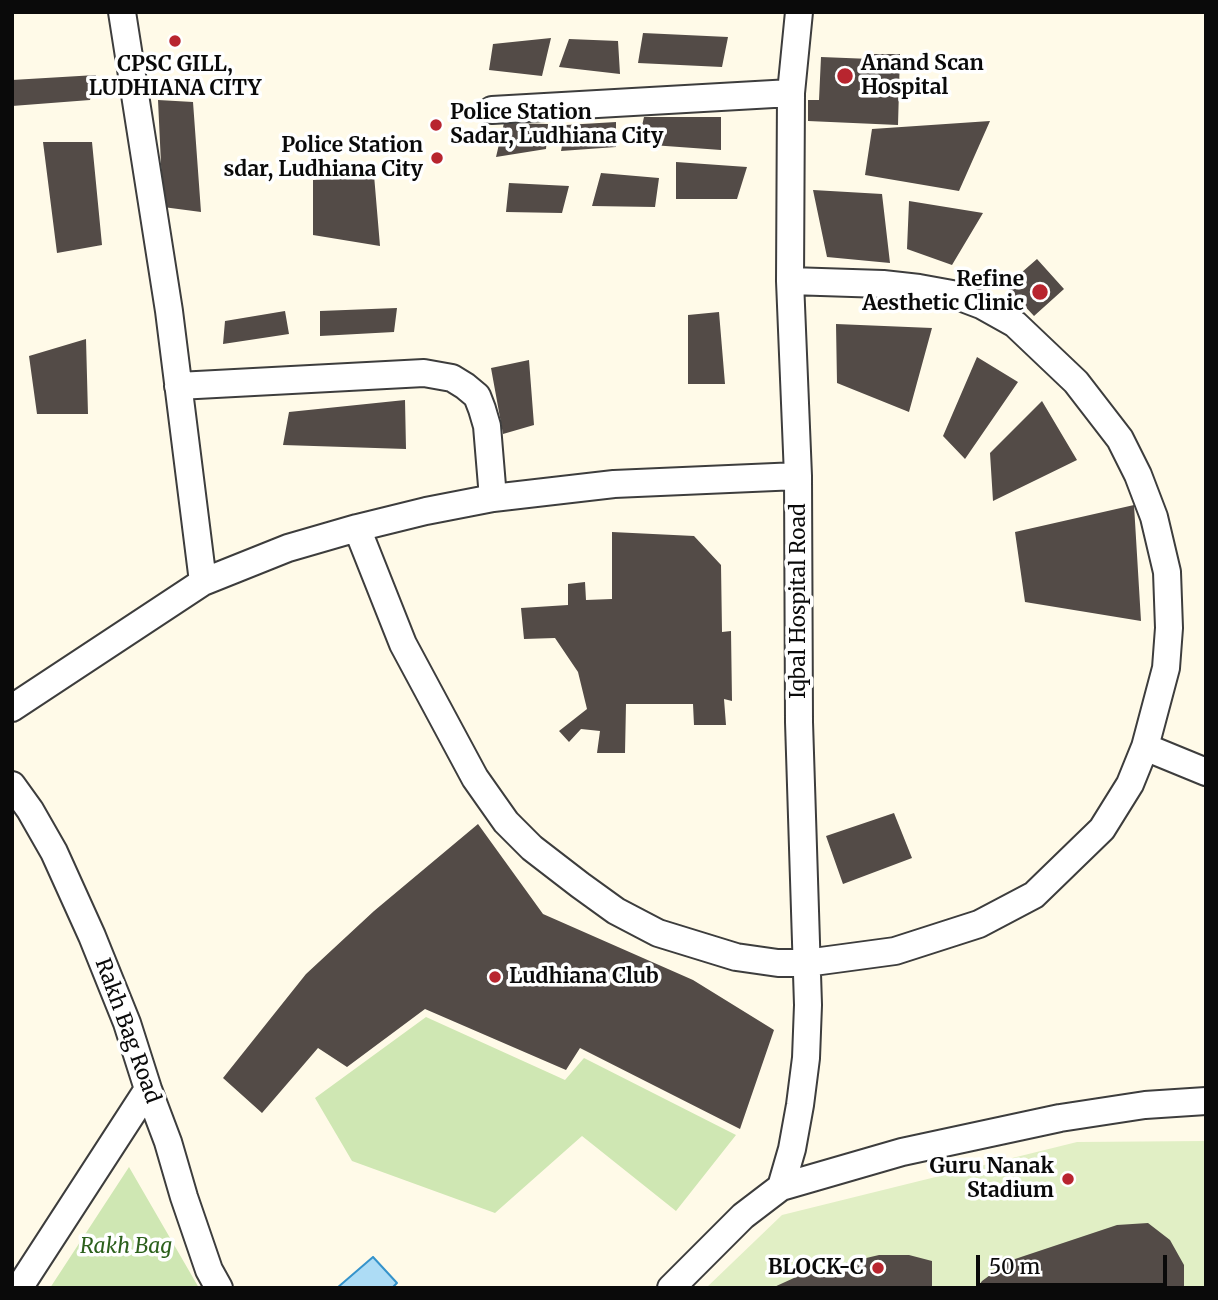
<!DOCTYPE html>
<html>
<head>
<meta charset="utf-8">
<style>
	body { margin:0 }
	#map { position:relative; width:1218px; height:1300px; overflow:hidden; background:#fffae8; font-family:Merriweather,serif }
	canvas { display:block }
	.frame { position:absolute; inset:0; border:14px solid #0a0a0a; pointer-events:none }
	.scale { position:absolute; left:976px; top:1255px; width:191px; height:32px; box-sizing:border-box; border:4px solid #0a0a0a; border-top:0; padding-left:9px; font-size:21px; line-height:24px; white-space:nowrap; color:#0a0a0a; -webkit-text-stroke:5px #fff; paint-order:stroke }
</style>
</head>
<body>
<div id="map">
<canvas width="1218" height="1300"></canvas>
<div class="frame"></div>
<div class="scale">50 m</div>
</div>
<script>
const ctx = document.querySelector('canvas').getContext('2d');
ctx.lineJoin = 'round';
function paint(path, color) { ctx.fillStyle = color; ctx.fill(path, 'evenodd'); }
const shape = rows => new Path2D(rows.map(r => 'M' + r).join(''));
function trace(path, color, width, dash) { ctx.strokeStyle = color; ctx.lineWidth = width; ctx.lineCap = dash ? 'butt' : 'round'; ctx.setLineDash(dash || []); ctx.stroke(path); }
function label(font, color, halo, rows, align = 'center') {
  ctx.font = font + ' Merriweather,serif'; ctx.lineWidth = 7; ctx.setLineDash([]); ctx.textBaseline = 'middle'; ctx.strokeStyle = halo; ctx.fillStyle = color; for (const [text, x, y, turn = 0] of rows) {
    ctx.save(); ctx.translate(x, y); ctx.rotate((+turn || 0) * Math.PI / 180); ctx.textAlign = isNaN(turn) ? turn : align; if (halo) ctx.strokeText(text, 0, 0); ctx.fillText(text, 0, 0); ctx.restore();
  }
}
const green = shape([
	[426,1017,565,1080,584,1058,736,1135,676,1211,582,1136,495,1213,352,1161,315,1098],
	[129,1167,199,1288,50,1288]
]);
const pitch = shape([
	[1206,1141,1206,1288,706,1288,782,1215,1077,1142]
]);
const water = shape([
	[373,1257,397,1283,392,1288,337,1288,373,1257]
]);
const building = shape([
	[643,33,728,37,722,67,638,63],
	[551,38,542,76,489,70,493,44],
	[569,39,618,41,620,74,559,67],
	[871,54,900,54,898,125,808,121,808,100,819,100,821,57,871,59],
	[96,75,90,100,12,106,12,80],
	[158,100,193,102,201,212,163,207],
	[644,117,721,117,721,150,638,144],
	[990,121,959,191,865,175,872,129],
	[616,122,616,147,561,151,566,125],
	[504,123,548,124,546,149,496,157],
	[43,142,92,142,102,245,57,253],
	[676,162,747,167,737,199,676,199],
	[601,173,659,178,655,207,592,206],
	[374,175,380,246,313,235,313,180],
	[509,183,569,186,562,213,506,212],
	[813,190,882,194,890,263,827,257],
	[909,201,983,213,952,265,907,249],
	[1037,259,1064,289,1034,316,1006,286],
	[397,308,394,332,320,336,320,311],
	[285,311,289,334,223,344,225,321],
	[719,312,725,384,688,384,688,315],
	[836,324,932,328,909,412,837,383],
	[86,339,88,414,37,414,29,356],
	[977,357,1018,382,965,459,943,436],
	[529,360,534,425,503,434,491,368],
	[405,400,406,449,283,445,289,412],
	[1042,401,1077,460,993,501,990,453],
	[1134,505,1141,621,1025,602,1015,532],
	[612,532,694,536,721,565,722,632,731,631,732,701,724,699,726,725,694,725,693,704,626,704,625,753,597,753,600,731,581,729,569,742,559,731,587,709,578,672,555,638,524,639,521,608,568,605,568,584,585,582,586,600,612,599],
	[894,813,912,858,843,884,826,836],
	[478,824,543,914,693,980,774,1030,740,1129,580,1048,566,1070,425,1009,347,1067,318,1048,262,1113,223,1078,306,974,374,911],
	[1148,1223,1170,1240,1184,1265,1184,1288,977,1288,982,1281,1009,1261,1117,1225],
	[879,1255,909,1255,932,1261,932,1288,772,1288,807,1272]
]);
const minor = shape([
	[122,12,169,311,203,582],
	[492,110,791,93],
	[178,386,424,373,452,378,465,386,477,396,482,409,487,426,493,498],
	[357,528,403,644,475,778,506,822,532,848,580,885,616,911,658,933,736,957,778,963,806,963,895,951,979,924,1034,895,1102,829,1130,784,1145,747,1166,668,1169,628,1167,572,1154,517,1138,475,1120,439,1076,382,1015,324,981,305,952,294,919,288,883,284,790,281],
	[12,708,203,582,288,548,357,528,426,511,493,498,614,484,798,476],
	[1145,747,1206,772],
	[12,785,30,810,54,852,92,936,127,1023,148,1089,168,1142,184,1197,209,1270,219,1288],
	[781,1187,792,1149,800,1105,806,1058,808,1005,799,722,798,476,790,281,791,93,799,12],
	[19,1288,148,1089],
	[671,1288,743,1216,781,1187,902,1152,1060,1118,1145,1105,1206,1101]
]);
const markers = [
	[175,41,7,"#b8252f"],
	[845,76,9,"#b8252f"],
	[436,125,7,"#b8252f"],
	[437,158,7,"#b8252f"],
	[1040,292,9,"#b8252f"],
	[495,977,7,"#b8252f"],
	[1068,1179,7,"#b8252f"],
	[878,1268,7,"#b8252f"]
];
const poiNames = [
	["Anand Scan",861,64,"left"],
	["Hospital",861,88,"left"],
	["CPSC GILL,",175,65,"center"],
	["LUDHIANA CITY",175,89,"center"],
	["Police Station",450,113,"left"],
	["Sadar, Ludhiana City",450,137,"left"],
	["Police Station",423,146],
	["sdar, Ludhiana City",423,170],
	["Refine",1024,280],
	["Aesthetic Clinic",1024,304],
	["Ludhiana Club",509,977,"left"],
	["Guru Nanak",1054,1167],
	["Stadium",1054,1191],
	["BLOCK-C",864,1268]
];
const streetNames = [
	["Iqbal Hospital Road",799,601,-90],
	["Rakh Bag Road",127,1031,70]
];
const parkNames = [
	["Rakh Bag",126,1247]
];
paint(green, '#cfe7b3');
paint(pitch, '#e1efc5');
paint(water, '#addcf5');
trace(water, '#3593cb', 2);
paint(building, '#534b47');
trace(minor, '#3d3d3d', 30);
trace(minor, '#fff', 26);
for (const [x, y, r, color] of markers) { const dot = new Path2D(); dot.arc(x, y, r, 0, 2 * Math.PI); ctx.fillStyle = color; ctx.fill(dot); trace(dot, '#fff', 2.5); }
label('bold 21px', '#0a0a0a', '#fff', poiNames, 'right');
label('21px', '#0a0a0a', '#fff', streetNames);
label('italic 21px', '#2c601c', '#fff', parkNames);
</script>
</body>
</html>
